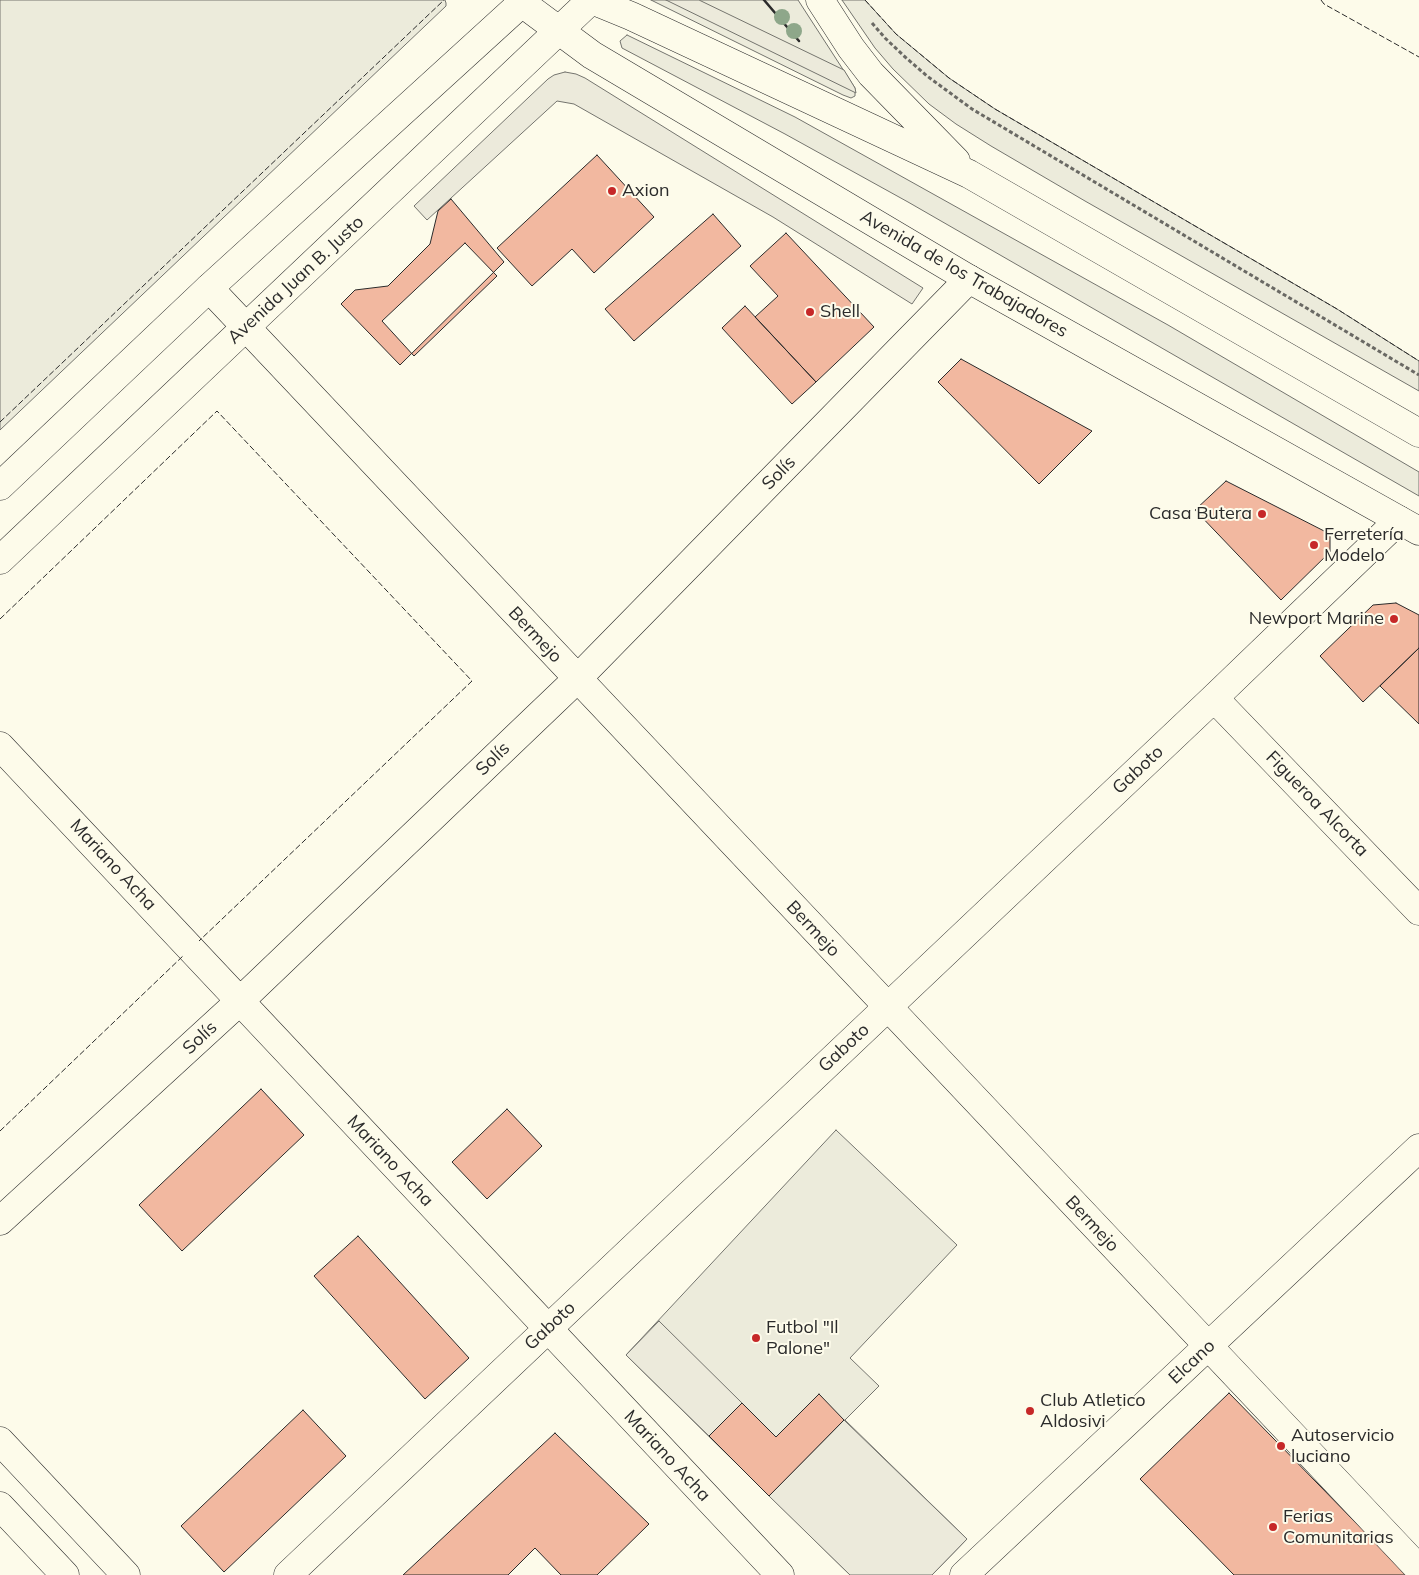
<!DOCTYPE html>
<html>
<head>
<meta charset="utf-8">
<style>
	body { margin:0 }
	canvas { display:block; background:#fdfbea }
</style>
</head>
<body>
<canvas width="1419" height="1575"></canvas>
<script>
const ctx = document.querySelector('canvas').getContext('2d');
ctx.lineJoin = 'round';
function paint(path, color) { ctx.fillStyle = color; ctx.fill(path, 'evenodd'); }
const shape = rows => new Path2D(rows.map(r => 'M' + r).join(''));
function trace(path, color, width, dash) { ctx.strokeStyle = color; ctx.lineWidth = width; ctx.lineCap = dash ? 'butt' : 'round'; ctx.setLineDash(dash || []); ctx.stroke(path); }
function label(font, color, halo, rows, align = 'center') {
  ctx.font = font + ' Mulish,sans-serif'; ctx.lineWidth = 4; ctx.setLineDash([]); ctx.textBaseline = 'middle'; ctx.strokeStyle = halo; ctx.fillStyle = color; for (const [text, x, y, turn = 0] of rows) {
    ctx.save(); ctx.translate(x, y); ctx.rotate((+turn || 0) * Math.PI / 180); ctx.textAlign = isNaN(turn) ? turn : align; if (halo) ctx.strokeText(text, 0, 0); ctx.fillText(text, 0, 0); ctx.restore();
  }
}
const green = shape([
	[0,0,445,0,446,3,446,6,0,430,0,0],
	[651,0,798,0,855,88,855,96,851,98,843,95,651,0],
	[842,0,865,0,896,34,949,78,995,109,1337,309,1419,361,1419,391,1085,201,991,146,956,124,929,104,893,69,875,48,842,0],
	[627,35,795,117,1168,325,1419,472,1419,496,908,202,785,134,622,48,620,41,627,35],
	[836,1130,957,1245,850,1358,879,1386,845,1420,967,1539,932,1575,850,1575,626,1355,836,1130]
]);
const parking = shape([
	[666,0,699,0,844,70,855,88,856,93,666,0],
	[565,72,576,74,585,78,923,288,912,304,773,217,574,104,557,101,427,220,414,206,548,79,554,75,565,72],
	[659,1321,742,1403,709,1436,626,1355,659,1321],
	[844,1420,967,1539,932,1575,850,1575,769,1496,844,1420]
]);
const building = shape([
	[597,155,654,217,594,273,572,249,532,286,497,248,597,155],
	[451,199,504,262,400,365,341,304,355,290,388,286,430,244,438,211,451,199],
	[713,214,741,246,634,341,605,309,713,214],
	[786,233,874,327,816,382,755,317,778,296,750,266,786,233],
	[465,243,497,276,414,356,382,321,465,243],
	[745,306,816,382,792,404,722,328,745,306],
	[961,359,1092,431,1039,484,938,382,961,359],
	[1226,481,1330,534,1330,552,1281,600,1195,510,1226,481],
	[1396,603,1419,615,1419,648,1363,702,1320,656,1373,605,1396,603],
	[1419,648,1419,724,1380,686,1419,648],
	[261,1089,304,1135,182,1251,139,1205,261,1089],
	[507,1109,542,1146,487,1199,452,1162,507,1109],
	[358,1236,469,1358,425,1399,314,1276,358,1236],
	[1229,1393,1407,1575,1234,1575,1140,1479,1229,1393],
	[819,1394,844,1420,769,1496,709,1436,742,1403,776,1437,819,1394],
	[303,1410,346,1456,224,1572,181,1526,303,1410],
	[555,1433,649,1524,597,1575,561,1575,535,1548,508,1575,403,1575,555,1433]
]);
const path = shape([
	[872,23,885,38,904,56,927,76,972,109,1419,375]
]);
const street = shape([
	[209,288,1419,1569],
	[1214,698,1419,911],
	[0,746,780,1575],
	[0,1221,240,1001,577,679,969,279],
	[288,1575,1214,698,1399,520],
	[964,1575,1419,1148]
]);
const secondary = shape([
	[0,1441,126,1575],
	[0,1506,65,1575]
]);
const primary = shape([
	[521,0,522,3,592,55,969,279,1419,531],
	[592,0,631,16,969,174,1419,433],
	[820,0,851,48,871,74,956,161],
	[0,486,209,288,525,0],
	[0,560,591,0]
]);
const fence = shape([
	[865,0,896,34,949,78,995,109,1337,309,1419,361],
	[1321,0,1324,4,1419,57],
	[0,422,444,0],
	[0,619,217,411,472,681,199,941],
	[0,1131,184,955]
]);
const wall = shape([
	[764,0,799,41]
]);
const trees = [
	[782,17],
	[794,31]
];
const markers = [
	[612,191,5,"#c62828"],
	[810,312,5,"#c62828"],
	[1262,514,5,"#c62828"],
	[1314,545,5,"#c62828"],
	[1394,619,5,"#c62828"],
	[756,1338,5,"#c62828"],
	[1030,1411,5,"#c62828"],
	[1281,1446,5,"#c62828"],
	[1273,1527,5,"#c62828"]
];
const poiNames = [
	["Axion",622,191],
	["Shell",820,312],
	["Casa Butera",1252,514,"right"],
	["Ferretería",1324,535],
	["Modelo",1324,556],
	["Newport Marine",1384,619,"right"],
	["Futbol \"Il",766,1328],
	["Palone\"",766,1349],
	["Club Atletico",1040,1401],
	["Aldosivi",1040,1422],
	["Autoservicio",1291,1436],
	["luciano",1291,1457],
	["Ferias",1283,1517],
	["Comunitarias",1283,1538]
];
const streetNames = [
	["Avenida de los Trabajadores",964,274,30],
	["Avenida Juan B. Justo",296,280,-43],
	["Solís",779,473,-46],
	["Bermejo",535,635,47],
	["Solís",493,759,-44],
	["Gaboto",1138,770,-43],
	["Figueroa Alcorta",1317,804,46],
	["Mariano Acha",113,865,47],
	["Bermejo",813,929,47],
	["Solís",200,1038,-43],
	["Gaboto",844,1048,-43],
	["Mariano Acha",390,1161,47],
	["Bermejo",1092,1224,47],
	["Gaboto",550,1326,-43],
	["Elcano",1192,1362,-43],
	["Mariano Acha",667,1456,47]
];
paint(green, '#ecebdb');
trace(green, '#74746e', 1);
paint(parking, '#eceadb');
trace(parking, '#74746e', 1);
paint(building, '#f2b8a0');
trace(building, '#2b2b2b', 1);
trace(street, '#2b2b2b', 29);
trace(secondary, '#2b2b2b', 29);
trace(primary, '#2b2b2b', 29);
trace(path, '#6a6964', 3, [4, 2.5]);
trace(street, '#fdfbea', 28);
trace(secondary, '#fdfbea', 28);
trace(primary, '#fdfbea', 28);
trace(fence, '#2b2b2b', 1, [6, 2.5]);
trace(wall, '#2b2b2b', 2.5);
ctx.fillStyle = '#8ea78a';
for (const [x, y] of trees) { ctx.beginPath(); ctx.arc(x, y, 8, 0, 2 * Math.PI); ctx.fill(); }
for (const [x, y, r, color] of markers) { const dot = new Path2D(); dot.arc(x, y, r, 0, 2 * Math.PI); ctx.fillStyle = color; ctx.fill(dot); trace(dot, '#fdfbea', 2); }
label('18px', '#2b2b2b', '#fdfbea', poiNames, 'left');
label('18px', '#2b2b2b', '#fdfbea', streetNames);
</script>
</body>
</html>
